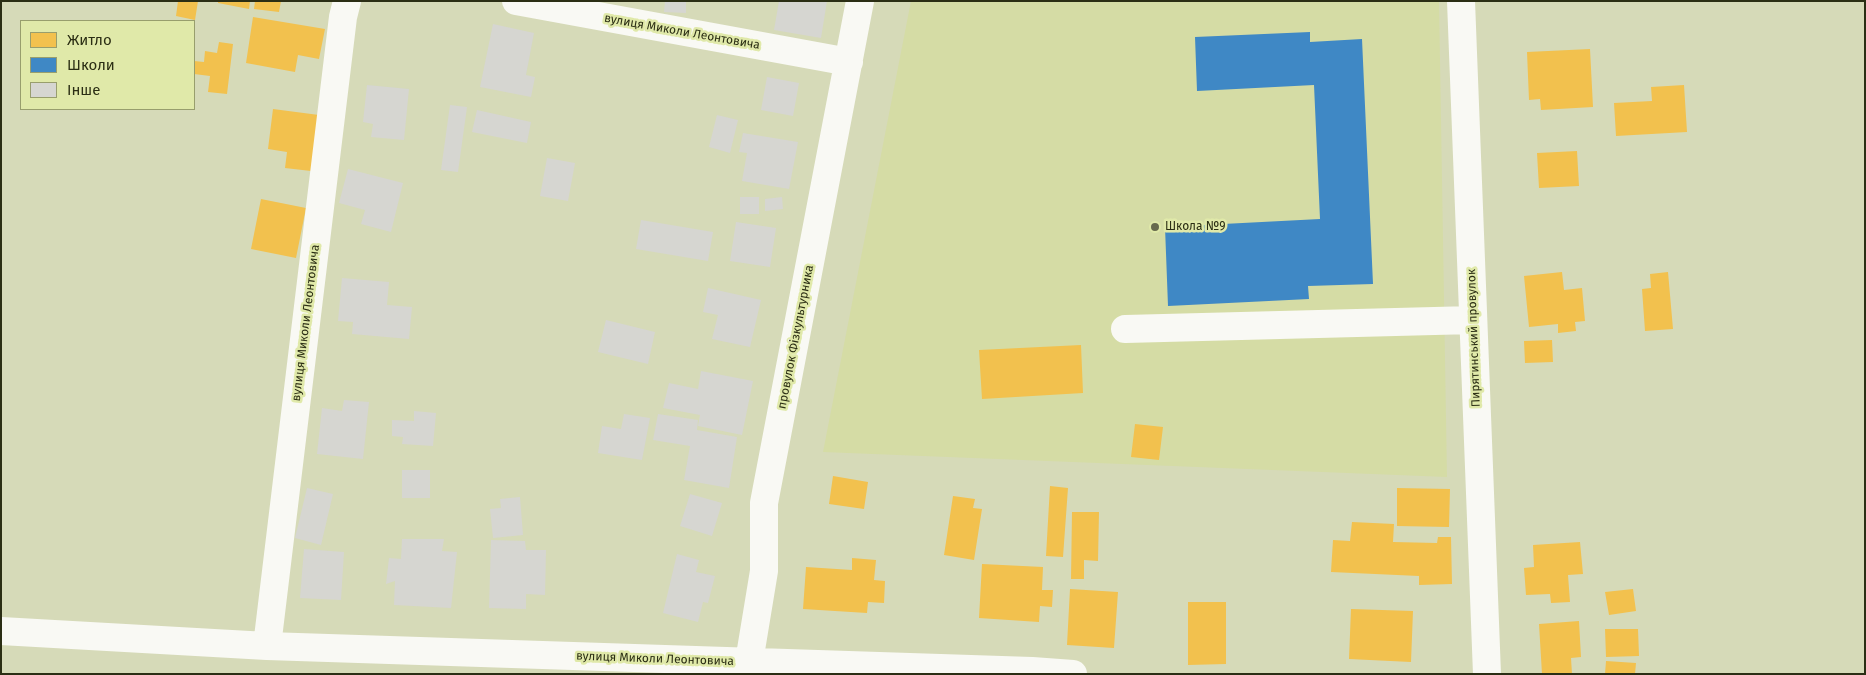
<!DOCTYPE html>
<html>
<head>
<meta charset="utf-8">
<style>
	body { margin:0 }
	#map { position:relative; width:1866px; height:675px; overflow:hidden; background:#d6dab8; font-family:"Fira Sans",sans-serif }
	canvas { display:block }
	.frame { position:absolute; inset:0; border:2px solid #2b2e14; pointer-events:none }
	.legend { position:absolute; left:20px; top:20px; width:175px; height:90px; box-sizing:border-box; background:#e0e9a9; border:1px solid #989e6d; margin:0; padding:6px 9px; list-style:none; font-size:15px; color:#2b2e14 }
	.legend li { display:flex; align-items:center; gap:10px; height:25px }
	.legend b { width:25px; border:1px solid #989e6d }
</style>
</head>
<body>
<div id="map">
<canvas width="1866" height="675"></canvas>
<div class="frame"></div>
<ul class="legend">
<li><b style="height:14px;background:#f2c14e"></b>Житло</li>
<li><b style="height:14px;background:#3f88c5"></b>Школи</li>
<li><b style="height:14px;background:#d6d6d1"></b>Інше</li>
</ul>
</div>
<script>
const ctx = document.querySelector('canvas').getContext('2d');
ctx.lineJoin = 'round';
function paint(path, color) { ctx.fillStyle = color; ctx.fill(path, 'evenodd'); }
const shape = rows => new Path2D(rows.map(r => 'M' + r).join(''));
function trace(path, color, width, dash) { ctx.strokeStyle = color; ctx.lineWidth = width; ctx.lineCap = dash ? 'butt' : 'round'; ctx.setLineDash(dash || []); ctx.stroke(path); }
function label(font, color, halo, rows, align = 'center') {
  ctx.font = font + ' "Fira Sans",sans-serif'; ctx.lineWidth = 5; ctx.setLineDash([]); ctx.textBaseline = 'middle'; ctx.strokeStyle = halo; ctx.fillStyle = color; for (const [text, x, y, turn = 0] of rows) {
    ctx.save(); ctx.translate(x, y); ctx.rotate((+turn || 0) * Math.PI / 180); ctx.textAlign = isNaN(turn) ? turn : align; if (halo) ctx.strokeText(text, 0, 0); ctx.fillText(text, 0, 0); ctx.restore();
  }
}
const built = shape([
	[911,1,1439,1,1447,477,823,452]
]);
const homes = shape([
	[178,1,198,1,195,20,176,16],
	[218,1,250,1,249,9,218,3],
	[255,1,281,1,279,12,254,9],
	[253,17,325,29,319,59,298,55,295,72,246,63],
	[219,42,233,44,227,94,208,92,210,76,194,74,194,61,204,62,205,51,217,53],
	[1590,49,1593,107,1541,110,1540,99,1529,100,1527,52],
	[1684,85,1687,132,1616,136,1614,103,1652,101,1651,87],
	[273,109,319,115,311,171,285,168,287,152,268,149],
	[1577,151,1579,186,1539,188,1537,153],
	[261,199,306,208,296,258,251,249],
	[1562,272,1564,290,1582,288,1585,321,1575,322,1576,331,1558,333,1558,324,1529,327,1524,276],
	[1668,272,1673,329,1645,331,1642,289,1651,288,1650,274],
	[1552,340,1553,362,1525,363,1524,341],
	[1081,345,1083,393,982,399,979,350],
	[1135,424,1163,427,1159,460,1131,457],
	[833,476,868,482,864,509,829,504],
	[1050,486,1068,488,1063,557,1046,556],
	[1397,488,1450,489,1449,527,1397,526],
	[953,496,975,499,973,508,982,509,974,560,944,555],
	[1072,512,1099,512,1098,561,1084,560,1084,579,1071,579],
	[1352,522,1394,524,1393,542,1437,543,1438,537,1451,537,1452,584,1419,585,1419,576,1331,572,1333,540,1350,541],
	[1580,542,1583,574,1568,575,1570,602,1551,603,1550,594,1526,595,1524,568,1534,567,1533,545],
	[852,558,876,560,874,580,885,581,884,603,868,602,867,613,803,609,806,567,852,570],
	[982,564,1043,567,1042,590,1053,590,1052,607,1040,606,1039,622,979,618],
	[1070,589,1118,592,1114,648,1067,645],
	[1633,589,1636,611,1609,615,1605,592],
	[1188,602,1226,602,1226,664,1188,665],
	[1351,609,1413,611,1411,662,1349,659],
	[1579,621,1581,657,1571,658,1572,674,1542,674,1539,624],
	[1605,629,1638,629,1639,656,1606,657],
	[1606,661,1636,663,1635,674,1605,674]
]);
const schools = shape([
	[1310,32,1310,42,1362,39,1373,284,1308,286,1309,299,1168,306,1165,227,1320,219,1314,85,1197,91,1195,37]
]);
const building = shape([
	[665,1,686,1,686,13,664,12],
	[779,1,827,1,821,38,774,30],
	[493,24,534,33,526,75,535,77,531,97,480,87],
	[767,77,799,83,793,116,761,110],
	[367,85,409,89,404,140,371,137,373,124,363,122],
	[450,105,467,107,458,172,441,170],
	[477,110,531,122,527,143,472,132],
	[717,115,738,120,730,153,709,147],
	[743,133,798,142,789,189,742,181,747,153,739,152],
	[547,158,575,163,568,201,540,196],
	[348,169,403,183,391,232,361,224,365,210,339,203],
	[740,197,759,197,759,214,740,214],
	[782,197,783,209,765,211,765,199],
	[641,220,713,232,708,261,636,249],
	[736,222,776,228,770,267,730,261],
	[342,278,389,282,387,305,412,307,409,339,352,334,353,322,338,321],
	[708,288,761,300,750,347,712,339,718,315,703,312],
	[606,320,655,332,648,364,598,352],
	[701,371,753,381,742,435,698,426,700,415,663,408,669,383,698,389],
	[344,400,369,402,363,459,317,454,322,408,342,411],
	[414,411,436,413,433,446,402,444,403,437,392,436,392,420,414,421],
	[624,414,650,418,642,460,598,453,602,426,621,429],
	[658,414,698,420,697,430,737,437,729,488,684,480,690,446,653,440],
	[402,470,430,470,430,498,402,498],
	[307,488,333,494,321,545,295,538],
	[690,494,722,503,712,536,680,526],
	[520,497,523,535,493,538,490,509,501,508,500,499],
	[402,539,444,539,442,551,457,552,451,608,394,605,395,581,386,584,389,558,401,559],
	[491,540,525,541,526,550,546,550,545,595,526,594,526,609,489,608],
	[304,549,344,552,341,600,300,598],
	[677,554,699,560,696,572,715,576,708,603,703,602,698,622,663,613]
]);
const minor = shape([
	[516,1,849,62],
	[1461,1,1487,674],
	[1125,329,1473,320],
	[1,631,267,646,1032,671,1073,674],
	[267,646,343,17,347,1],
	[747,674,764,571,764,503,860,1]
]);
const markers = [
	[1155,227,5,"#676a4d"]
];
const streetNames = [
	["вулиця Миколи Леонтовича",682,32,10],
	["вулиця Миколи Леонтовича",306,323,-83],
	["провулок Фізкультурника",796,337,-79],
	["Пирятинський провулок",1474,338,-92],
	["вулиця Миколи Леонтовича",655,659,2]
];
const poiNames = [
	["Школа №9",1165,227]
];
paint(built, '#d5dca5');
paint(homes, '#f2c14e');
paint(schools, '#3f88c5');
paint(building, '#d6d6d1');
trace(minor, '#f9f9f4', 28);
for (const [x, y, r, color] of markers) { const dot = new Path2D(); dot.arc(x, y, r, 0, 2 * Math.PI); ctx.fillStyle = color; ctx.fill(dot); trace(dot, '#e0e9a9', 2); }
label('12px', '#2b2e14', '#e0e9a9', streetNames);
label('12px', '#2b2e14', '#e0e9a9', poiNames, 'left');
</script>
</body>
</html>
